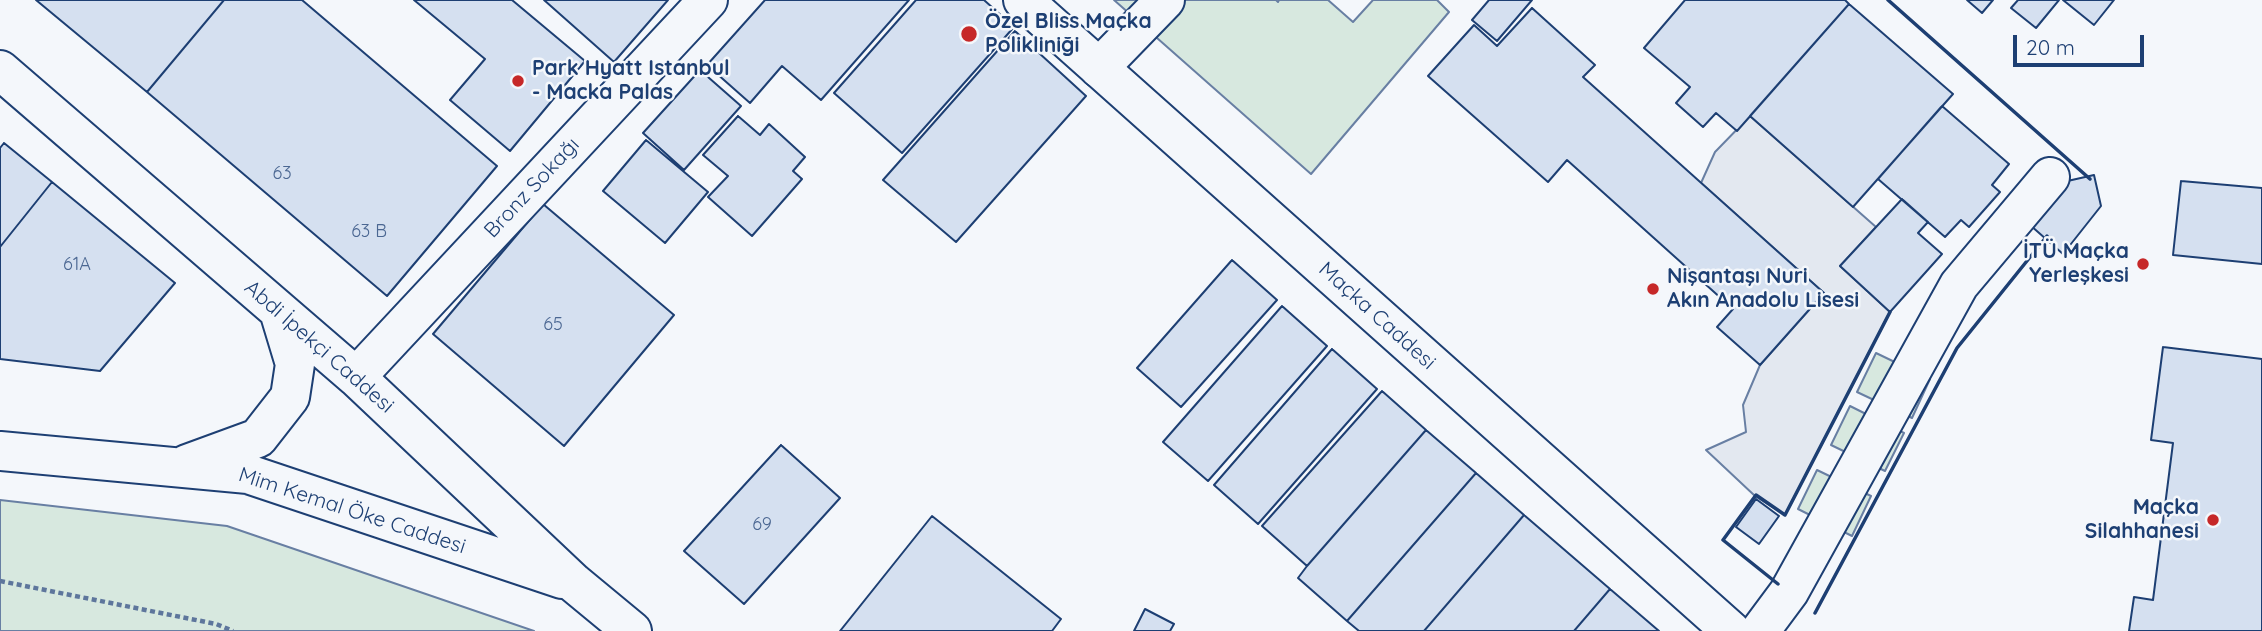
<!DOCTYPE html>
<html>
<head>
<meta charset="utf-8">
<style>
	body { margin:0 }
	#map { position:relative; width:2262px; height:631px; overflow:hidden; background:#f4f7fb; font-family:Quicksand,sans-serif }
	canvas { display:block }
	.scale { position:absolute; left:2013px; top:35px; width:131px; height:32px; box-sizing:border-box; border:4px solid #1d3f73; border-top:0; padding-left:9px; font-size:21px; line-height:24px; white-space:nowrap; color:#1d3f73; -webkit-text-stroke:5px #f4f7fb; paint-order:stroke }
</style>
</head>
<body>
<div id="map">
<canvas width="2262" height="631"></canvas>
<div class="scale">20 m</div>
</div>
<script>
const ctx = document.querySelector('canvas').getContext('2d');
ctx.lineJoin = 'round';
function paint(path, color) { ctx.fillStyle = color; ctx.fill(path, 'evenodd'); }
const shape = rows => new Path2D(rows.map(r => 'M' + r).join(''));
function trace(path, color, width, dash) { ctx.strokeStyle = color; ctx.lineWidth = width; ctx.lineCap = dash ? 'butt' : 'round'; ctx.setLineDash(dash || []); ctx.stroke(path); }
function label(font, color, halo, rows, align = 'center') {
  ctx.font = font + ' Quicksand,sans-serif'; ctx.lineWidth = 5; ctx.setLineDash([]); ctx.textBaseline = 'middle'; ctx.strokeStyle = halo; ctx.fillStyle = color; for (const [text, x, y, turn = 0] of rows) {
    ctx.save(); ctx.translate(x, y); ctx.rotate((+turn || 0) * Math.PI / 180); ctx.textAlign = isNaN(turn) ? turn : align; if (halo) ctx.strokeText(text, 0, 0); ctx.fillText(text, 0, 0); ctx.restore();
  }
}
const green = shape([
	[1114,0,1276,0,1278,2,1279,0,1328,0,1353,22,1373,0,1437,0,1449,12,1311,174,1114,0],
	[1876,353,1930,379,1912,418,1857,392,1876,353],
	[1850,406,1904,433,1885,471,1831,445,1850,406],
	[1817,470,1871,496,1852,536,1798,509,1817,470],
	[0,500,227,526,534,631,0,631,0,500]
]);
const parking = shape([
	[1750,116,1876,227,1840,266,1890,312,1785,515,1755,496,1706,450,1746,432,1743,405,1760,365,1824,293,1701,183,1715,152,1750,116]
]);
const building = shape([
	[36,0,224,0,147,92,36,0],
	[224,0,302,0,497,166,387,296,147,92,224,0],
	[414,0,512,0,585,61,510,151,450,100,485,59,414,0],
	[544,0,668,0,614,62,544,0],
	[765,0,909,0,821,100,782,66,750,103,707,65,765,0],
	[916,0,984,0,1014,27,902,153,834,93,916,0],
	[1489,0,1532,0,1497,41,1472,20,1489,0],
	[1685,0,1845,0,1849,4,1737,131,1716,113,1703,127,1676,103,1690,87,1644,48,1685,0],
	[1967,0,1993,0,1982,13,1967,0],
	[2018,0,2059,0,2036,28,2011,8,2018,0],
	[2063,0,2114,0,2094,25,2063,0],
	[1849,4,1953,94,1853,207,1750,116,1849,4],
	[1532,8,1595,65,1583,77,1824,293,1760,365,1717,327,1733,309,1567,160,1548,182,1428,76,1474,25,1497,46,1532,8],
	[1015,31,1086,96,956,242,883,180,1015,31],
	[700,70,741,106,684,170,643,133,700,70],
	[1942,106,2009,164,1992,185,2000,192,1969,227,1961,220,1945,237,1878,179,1942,106],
	[738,116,760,135,769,124,805,157,793,171,802,179,752,236,708,197,728,176,703,155,738,116],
	[646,140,708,192,665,243,603,191,646,140],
	[4,143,52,182,0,247,0,148,4,143],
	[2094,175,2101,206,2063,254,2030,225,2063,182,2094,175],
	[2181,181,2262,188,2262,264,2173,255,2181,181],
	[52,182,175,283,100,371,0,359,0,247,52,182],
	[1902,199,1928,222,1918,233,1942,254,1890,312,1840,266,1902,199],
	[543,204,674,315,564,446,433,334,543,204],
	[1232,260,1277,300,1181,407,1137,368,1232,260],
	[1282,306,1327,346,1208,481,1163,442,1282,306],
	[2163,347,2262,359,2262,631,2129,631,2134,597,2153,600,2173,443,2151,440,2163,347],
	[1332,349,1377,389,1258,524,1214,485,1332,349],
	[1382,391,1426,430,1307,566,1262,526,1382,391],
	[1426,430,1476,473,1347,621,1298,578,1307,566,1426,430],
	[781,445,840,498,744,604,684,551,781,445],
	[1476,473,1524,515,1424,631,1359,631,1347,621,1476,473],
	[1756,499,1779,516,1759,544,1736,527,1756,499],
	[1524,515,1610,589,1574,631,1424,631,1524,515],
	[932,516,1061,619,1052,631,840,631,932,516],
	[1610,589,1659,631,1574,631,1610,589],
	[1145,609,1174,624,1170,631,1134,631,1145,609]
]);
const path = shape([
	[0,581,216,624,233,631]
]);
const minor = shape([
	[1099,68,1165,0],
	[0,70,356,377,574,583,632,631],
	[356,377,708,0],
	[0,451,248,474,562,579],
	[187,464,258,438,290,397,295,364,279,311],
	[1760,631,1789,592,1959,285,2050,177]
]);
const major = shape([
	[1023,0,1731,631]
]);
const wall = shape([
	[1888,0,2090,179],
	[1778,584,1723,540,1756,495,1785,515,1890,312],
	[1815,613,1957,348,2047,236]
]);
const markers = [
	[969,34,9,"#c62828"],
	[518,81,7,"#c62828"],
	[2143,264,7,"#c62828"],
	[1653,289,7,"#c62828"],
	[2213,520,7,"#c62828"]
];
const numberNames = [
	["63",282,174],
	["63 B",369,232],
	["61A",77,265],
	["65",553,325],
	["69",762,525]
];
const poiNames = [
	["Özel Bliss Maçka",985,22],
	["Polikliniği",985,46],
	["Park Hyatt Istanbul",532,69],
	["- Macka Palas",532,93],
	["İTÜ Maçka",2129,252,"right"],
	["Yerleşkesi",2129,276,"right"],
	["Nişantaşı Nuri",1667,277],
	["Akın Anadolu Lisesi",1667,301],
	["Maçka",2199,508,"right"],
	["Silahhanesi",2199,532,"right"]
];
const streetNames = [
	["Bronz Sokağı",532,188,-47],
	["Maçka Caddesi",1377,316,42],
	["Abdi İpekçi Caddesi",319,347,41],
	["Mim Kemal Öke Caddesi",352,511,18]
];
paint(green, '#d7e8df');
trace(green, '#687fa3', 2);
paint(parking, '#e3e8f0');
trace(parking, '#687fa3', 2);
paint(building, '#d5e0f0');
trace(building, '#1d3f73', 2);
trace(minor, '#1d3f73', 42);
trace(major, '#1d3f73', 42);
trace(path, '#5e769c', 4.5, [5, 3.5]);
trace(minor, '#f4f7fb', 38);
trace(major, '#f4f7fb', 38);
trace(wall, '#1d3f73', 3.5);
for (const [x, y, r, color] of markers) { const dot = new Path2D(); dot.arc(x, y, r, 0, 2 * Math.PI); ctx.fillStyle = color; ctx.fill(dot); trace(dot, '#f4f7fb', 2.5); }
label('18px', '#4b6792', null, numberNames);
label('bold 21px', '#1d3f73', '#f4f7fb', poiNames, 'left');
label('21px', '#1d3f73', '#f4f7fb', streetNames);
</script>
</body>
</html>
